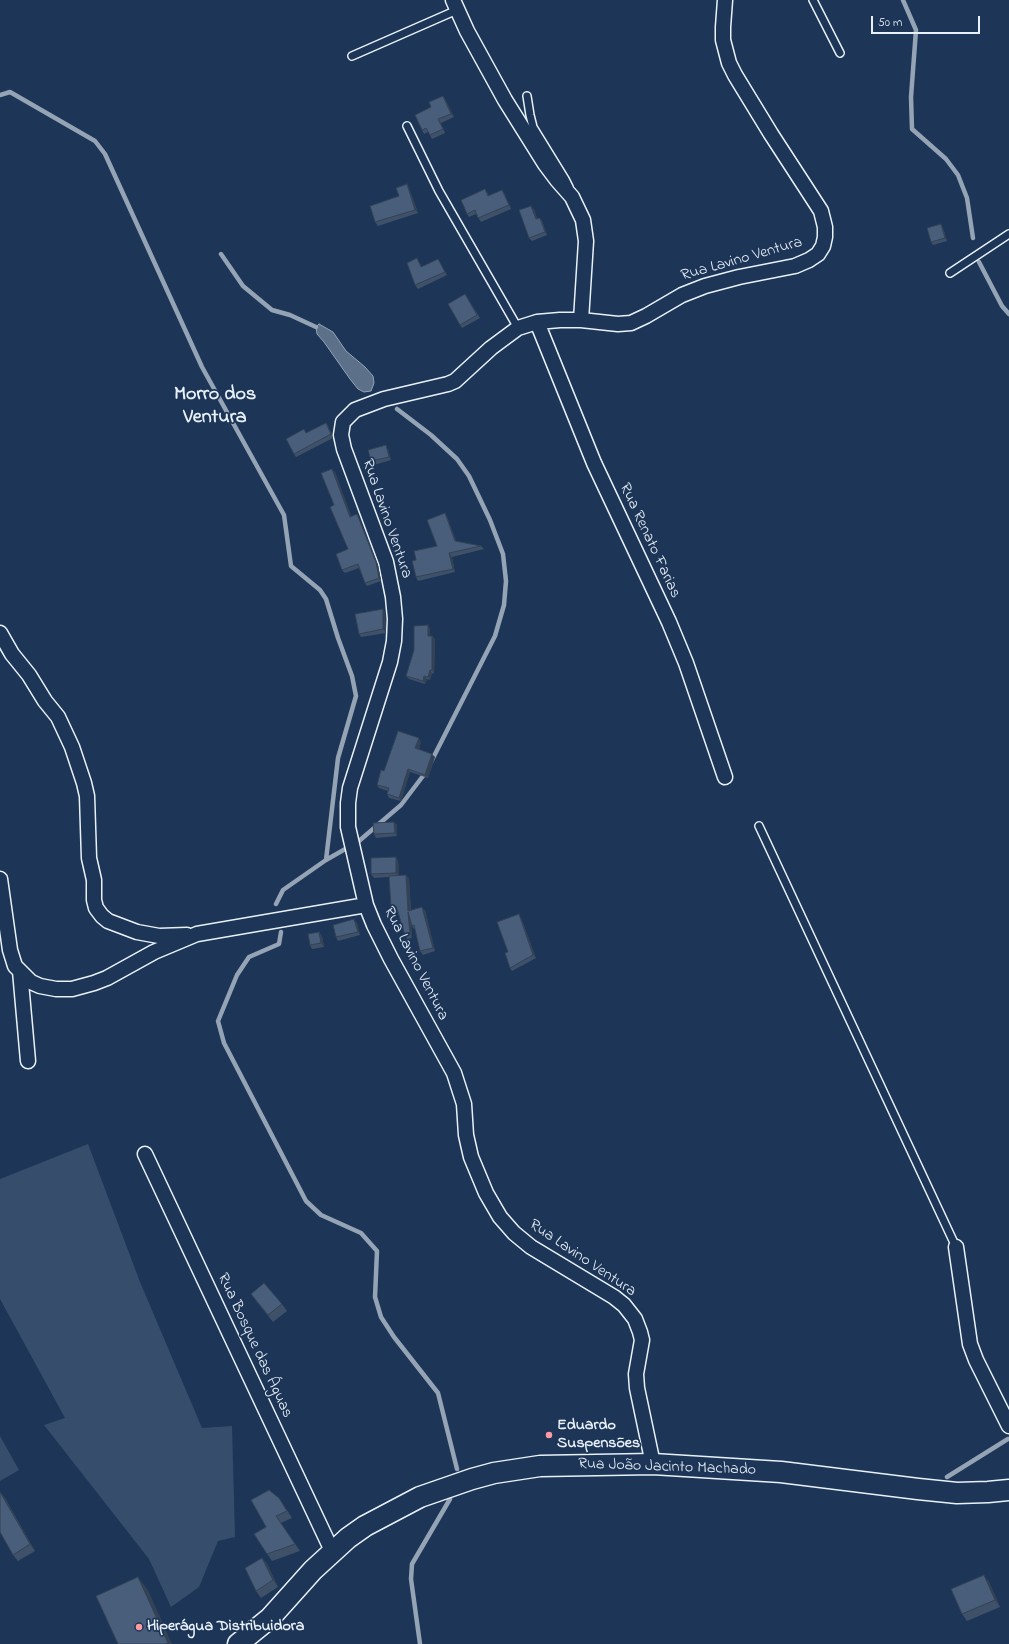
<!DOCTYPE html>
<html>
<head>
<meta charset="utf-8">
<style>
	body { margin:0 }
	#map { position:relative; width:1009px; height:1644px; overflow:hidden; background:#1d3557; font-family:"Indie Flower",sans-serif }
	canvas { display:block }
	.scale { position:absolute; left:871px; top:16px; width:109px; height:18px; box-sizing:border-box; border:2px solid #e8f1f8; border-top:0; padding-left:5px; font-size:12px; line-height:14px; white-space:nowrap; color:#e8f1f8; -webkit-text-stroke:3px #1d3557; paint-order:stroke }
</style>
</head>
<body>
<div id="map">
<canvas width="1009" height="1644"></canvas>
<div class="scale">50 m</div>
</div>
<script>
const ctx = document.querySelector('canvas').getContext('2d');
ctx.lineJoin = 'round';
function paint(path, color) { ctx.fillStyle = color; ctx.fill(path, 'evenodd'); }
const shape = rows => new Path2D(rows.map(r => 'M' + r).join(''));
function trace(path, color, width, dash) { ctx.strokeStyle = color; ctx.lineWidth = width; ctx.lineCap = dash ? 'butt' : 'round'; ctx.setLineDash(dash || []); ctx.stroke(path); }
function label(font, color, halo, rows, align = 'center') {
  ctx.font = font + ' "Indie Flower",sans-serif'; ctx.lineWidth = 3.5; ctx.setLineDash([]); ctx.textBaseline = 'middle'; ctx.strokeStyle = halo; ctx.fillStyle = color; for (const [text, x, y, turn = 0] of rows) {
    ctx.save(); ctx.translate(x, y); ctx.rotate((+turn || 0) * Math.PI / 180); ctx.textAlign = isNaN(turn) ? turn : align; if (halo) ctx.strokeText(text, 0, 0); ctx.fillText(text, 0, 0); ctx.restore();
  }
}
const green = shape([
	[88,1144,140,1282,202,1428,232,1426,235,1537,218,1541,199,1587,171,1607,149,1559,44,1425,65,1418,0,1299,0,1179],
	[0,1436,19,1470,0,1481]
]);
const water = shape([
	[319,324,333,332,346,351,365,367,373,376,374,383,371,391,364,392,358,389,350,379,324,342,317,334,316,327,319,324]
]);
const stream = shape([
	[903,0,916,30,911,97,912,129,946,159,958,175,967,198,973,238],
	[0,95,10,92,95,141,105,154,202,367,284,515,291,566,320,590,326,599,338,638,352,676,356,696,338,758,326,860,283,890,276,904],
	[221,254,243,286,272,310,290,315,316,327],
	[979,262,1002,306,1009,314],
	[397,409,431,435,457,459,469,476,490,520,503,554,506,581,504,605,495,636,431,762],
	[359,841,401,805,426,772],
	[326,860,347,848],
	[281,932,279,944,249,957,237,975,218,1021,224,1043,306,1201,321,1215,361,1233,377,1251,375,1297,381,1317,394,1337,438,1393,457,1469],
	[947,1477,1008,1439],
	[420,1644,411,1579,412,1564,450,1499]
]);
const service = shape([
	[813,0,840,53],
	[352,56,457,10],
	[527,96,530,115,533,127,565,179,569,187],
	[407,126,439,191,518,328],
	[950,273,1009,234],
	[759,826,956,1247]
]);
const minor = shape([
	[453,0,467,31,505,100,545,164,557,180,572,197,583,220,586,241,581,320],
	[537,322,594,463,669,622,686,663,725,777],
	[0,633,12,654,29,675,45,701,58,717,72,747,84,783,87,796,89,858,94,880,94,900,96,908,102,916,108,921,137,932,159,936,187,935],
	[0,879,10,950,15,966,31,982,40,986,56,989,72,989,94,983,107,978,154,952,197,934,366,905],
	[20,971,28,1061],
	[145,1154,333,1553],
	[956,1247,970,1344,976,1360,1009,1426],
	[653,1464,637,1388,636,1374,642,1340,640,1332,635,1319,624,1305,614,1297,531,1247,514,1233,500,1217,486,1193,471,1157,466,1135,464,1104,454,1073,391,959,374,925,366,905,348,827,348,803,350,788,390,662,394,641,395,619,393,597,386,562,344,449,341,435,343,422,355,410,384,399,448,384,455,381,491,348,518,328,537,322,560,320,581,320,618,324,631,323,646,316,682,295,705,286,739,277,795,266,809,260,818,254,823,246,825,237,825,227,821,211,771,134,735,75,729,63,723,40,723,27,725,0]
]);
const secondary = shape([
	[238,1644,270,1618,313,1570,348,1538,365,1526,420,1497,472,1479,494,1473,540,1466,653,1464,781,1472,918,1489,957,1493,988,1492,1009,1490]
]);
const wall = shape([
	[443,96,445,99,454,117,441,123,445,133,432,139,428,132,424,134,422,130,431,107],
	[407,184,409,188,418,213,378,226,375,222,399,196],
	[502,190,504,193,511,209,481,222,476,214,469,217,467,214,487,192,489,196],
	[534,209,537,219,542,221,547,235,532,241,529,238],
	[941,224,943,228,947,241,933,245,931,242],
	[417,258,422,267,438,259,447,275,418,289,415,285],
	[465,294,480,318,462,328,460,325],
	[326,423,328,426,333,438,296,457,294,454,306,433],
	[388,449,391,460,374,465,371,461],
	[335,472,351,517,357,514,359,518,378,565,381,581,367,586,365,583,359,568,345,573,342,570,348,549,334,505],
	[447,517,456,541,481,546,484,549,452,557,455,572,418,581,416,577,416,560,437,546],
	[385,612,386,633,361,637,359,634],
	[428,625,430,629,430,636,432,636,435,639,434,674,432,673,430,680,427,679,425,684,409,679,406,676],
	[421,742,419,749,435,757,428,778,410,772,401,801,389,798,387,794,388,791,379,788,377,785,384,771],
	[394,822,397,825,397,836,376,838,374,834],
	[398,860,399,875,409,878,411,910,425,910,435,951,423,955,420,951,415,929,414,929,412,926,411,923,412,938,407,939,405,935,398,909,393,910,391,907,389,877,374,878,371,874],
	[521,918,536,958,512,971,510,968,508,952],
	[357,923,360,935,338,941,336,937],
	[319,932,322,936,324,947,312,949,310,945],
	[251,1294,282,1304,287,1311,273,1322,256,1301],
	[0,1492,5,1498,35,1551,18,1561,13,1555],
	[279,1498,292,1518,281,1523,300,1551,272,1561,254,1534,266,1527],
	[262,1558,267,1564,278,1587,261,1598,256,1591],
	[989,1582,1000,1607,967,1621,962,1614]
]);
const shadedWall = shape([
	[443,96,445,99,454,117,451,114],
	[438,119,441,123,445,133],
	[407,184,409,188,418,213,415,210],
	[531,206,534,209,539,223,536,219],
	[540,218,542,221,547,235,545,232],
	[941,224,943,228,947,241,945,238],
	[386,445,388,449,391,460,389,457],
	[332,469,335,472,353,520,350,517],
	[445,513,447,517,457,544,455,541],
	[357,514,359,518,378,565,381,581,379,578],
	[449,553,452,557,455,572,453,569],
	[383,609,385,612,386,633,383,629],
	[428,625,430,629,430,639,428,636],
	[432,636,435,639,434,674,432,670],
	[430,670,432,673,430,680,428,677],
	[424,676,427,679,425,684,423,681],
	[419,738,421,742,418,752,415,748],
	[432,754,435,757,428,778,425,775],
	[408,769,410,772,401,801,399,798],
	[394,822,397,825,397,836,395,833],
	[396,857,398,860,399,876,396,873],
	[406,875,409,878,411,914,408,911],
	[422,907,425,910,435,951,433,948],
	[408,912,411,916,412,938,410,934],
	[519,914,521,918,536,958,533,955],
	[354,919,357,923,360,935,358,932],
	[319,932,322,936,324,947,321,943],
	[0,1492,5,1498,35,1551,30,1544],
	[262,1558,267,1564,278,1587,273,1580],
	[984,1575,989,1582,1000,1607,995,1600],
	[138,1577,148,1590,172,1644,169,1644,168,1643]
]);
const building = shape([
	[443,96,451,114,438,119,443,129,430,135,426,128,422,130,415,115,431,107,429,102,443,96],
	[407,184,415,210,375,222,370,206,399,196,396,188,407,184],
	[485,189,488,196,502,190,509,205,478,218,475,210,467,214,461,200,485,189],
	[531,206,536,219,540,218,545,232,529,238,519,210,531,206],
	[941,224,945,238,931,242,927,228,941,224],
	[417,258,421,267,438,259,445,272,415,285,407,263,417,258],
	[465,294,477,315,460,325,448,304,465,294],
	[326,423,331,434,294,454,286,439,304,429,306,433,326,423],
	[386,445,389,457,371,461,368,450,386,445],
	[332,469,350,517,357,514,376,562,379,578,365,583,358,564,342,570,336,554,348,549,330,507,334,505,321,473,332,469],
	[445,513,455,541,481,546,449,553,453,569,416,577,412,561,416,560,414,551,437,546,427,520,445,513],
	[383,609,383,629,359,634,355,614,383,609],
	[428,625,428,636,432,636,432,670,430,670,428,677,424,676,423,681,406,676,414,650,414,626,428,625],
	[398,731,419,738,415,748,432,754,425,775,408,769,399,798,387,794,389,788,377,785,381,770,384,771,398,731],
	[394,822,395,833,374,834,373,823,394,822],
	[396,857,396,873,371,874,371,858,396,857],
	[406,875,408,911,422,907,433,948,420,951,414,925,412,926,408,912,410,934,405,935,396,906,391,907,389,876,406,875],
	[519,914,533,955,510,968,505,953,508,952,497,922,519,914],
	[354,919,358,932,336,937,333,925,354,919],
	[319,932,321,943,310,945,308,934,319,932],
	[264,1283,282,1304,268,1315,251,1294,264,1283],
	[269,1490,279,1498,287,1511,276,1516,295,1544,267,1554,254,1534,266,1527,251,1500,269,1490],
	[0,1492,30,1544,13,1555,0,1532,0,1492],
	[262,1558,273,1580,256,1591,245,1568,262,1558],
	[984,1575,995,1600,962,1614,951,1589,984,1575],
	[138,1577,168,1643,165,1644,118,1644,96,1596,138,1577]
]);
const markers = [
	[549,1435,4,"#ff9aa2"],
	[139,1627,4,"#ff9aa2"]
];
const streetNames = [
	["Rua Lavino Ventura",742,260,-16],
	["Rua Lavino Ventura",386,519,71],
	["Rua Renato Farias",649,541,65],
	["Rua Lavino Ventura",415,964,63],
	["Rua Lavino Ventura",582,1259,34],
	["Rua Bosque das Águas",254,1346,65],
	["Rua João Jacinto Machado",667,1468,2]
];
const poiNames = [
	["Eduardo",557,1426],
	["Suspensões",557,1444],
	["Hiperágua Distribuidora",147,1627]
];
const districtNames = [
	["Morro dos",215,396],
	["Ventura",215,419]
];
paint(green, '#374d6c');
paint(water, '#5d7089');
trace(water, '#95a4b5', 1);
trace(stream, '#95a4b5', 4.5);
trace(service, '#e8f1f8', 10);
trace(minor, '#e8f1f8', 17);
trace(secondary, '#e8f1f8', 23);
trace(service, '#1d3557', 7);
trace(minor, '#1d3557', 14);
trace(secondary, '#1d3557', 20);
paint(wall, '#3f5169');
paint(shadedWall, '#334255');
paint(building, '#495e7a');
trace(building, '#334255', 1);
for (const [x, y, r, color] of markers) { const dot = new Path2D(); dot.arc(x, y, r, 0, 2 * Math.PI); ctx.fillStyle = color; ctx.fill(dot); trace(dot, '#1d3557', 1.5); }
label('16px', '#e8f1f8', '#1d3557', streetNames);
label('bold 16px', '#e8f1f8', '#1d3557', poiNames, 'left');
label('bold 20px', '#e8f1f8', '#1d3557', districtNames);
</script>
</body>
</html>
